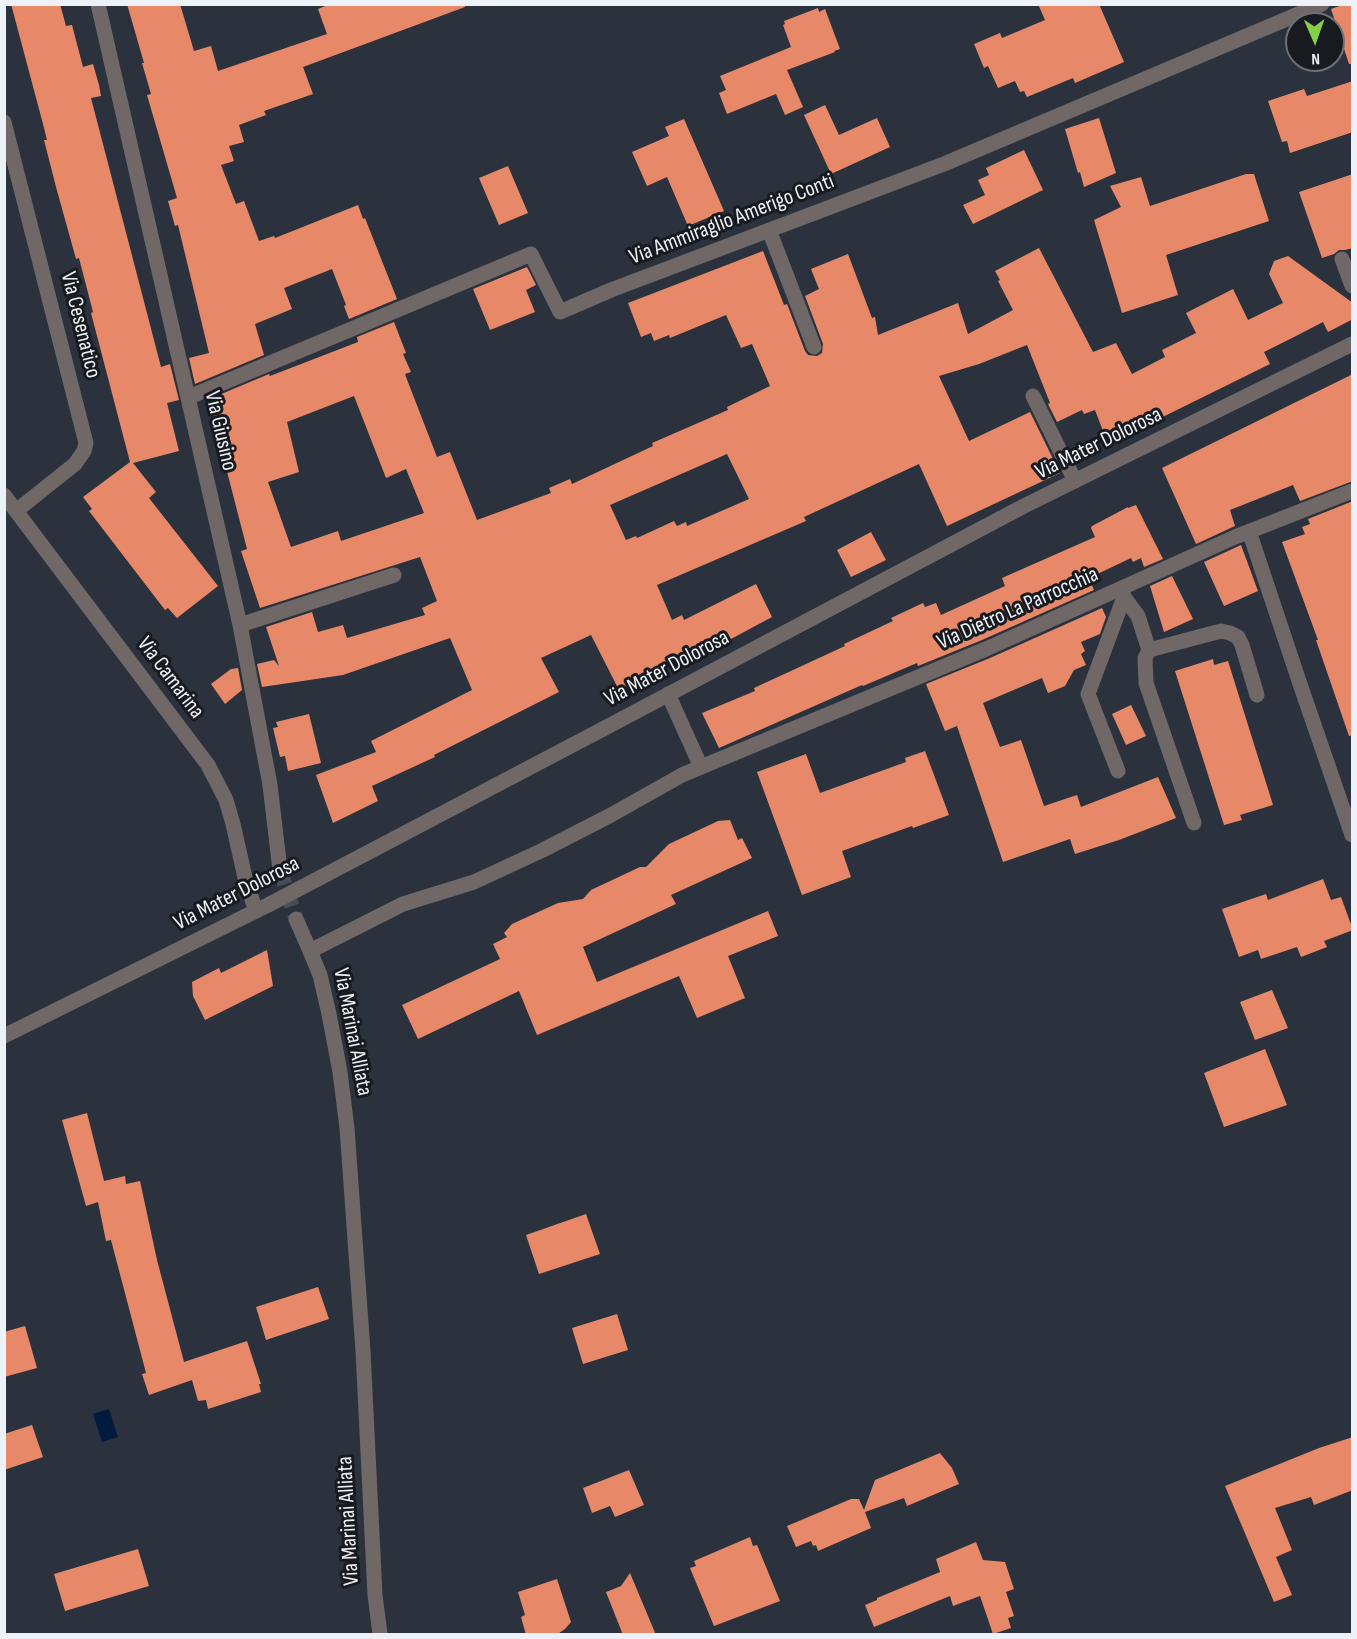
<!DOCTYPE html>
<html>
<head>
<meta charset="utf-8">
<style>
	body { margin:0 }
	#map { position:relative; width:1357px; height:1639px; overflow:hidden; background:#2c323d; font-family:"Sofia Sans Condensed",sans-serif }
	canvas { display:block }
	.frame { position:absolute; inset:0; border:6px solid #edf1f8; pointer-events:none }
	.north { position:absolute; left:1285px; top:12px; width:60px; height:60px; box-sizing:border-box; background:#171a1f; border:2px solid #6d7076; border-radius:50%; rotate:178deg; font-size:16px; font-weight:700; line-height:24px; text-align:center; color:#edf1f8 }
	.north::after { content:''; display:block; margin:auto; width:21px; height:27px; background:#88cf49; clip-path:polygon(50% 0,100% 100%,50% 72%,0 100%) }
</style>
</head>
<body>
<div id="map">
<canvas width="1357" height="1639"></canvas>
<div class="frame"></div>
<div class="north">N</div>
</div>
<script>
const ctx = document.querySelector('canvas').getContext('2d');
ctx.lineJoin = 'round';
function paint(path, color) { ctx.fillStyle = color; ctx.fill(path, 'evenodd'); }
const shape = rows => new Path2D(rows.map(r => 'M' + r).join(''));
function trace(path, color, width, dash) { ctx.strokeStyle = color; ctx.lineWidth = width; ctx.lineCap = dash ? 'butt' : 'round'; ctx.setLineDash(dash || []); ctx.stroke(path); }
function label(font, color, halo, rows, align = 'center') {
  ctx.font = font + ' "Sofia Sans Condensed",sans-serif'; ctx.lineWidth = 6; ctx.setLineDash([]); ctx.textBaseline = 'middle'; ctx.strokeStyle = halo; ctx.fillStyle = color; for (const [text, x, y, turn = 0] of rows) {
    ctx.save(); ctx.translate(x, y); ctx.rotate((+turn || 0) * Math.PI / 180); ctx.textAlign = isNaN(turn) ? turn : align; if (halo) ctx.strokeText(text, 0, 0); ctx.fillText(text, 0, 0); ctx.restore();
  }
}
const water = shape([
	[109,1409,118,1437,102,1442,93,1414]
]);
const building = shape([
	[11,4,60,4,66,26,72,25,83,67,93,64,99,85,101,96,91,98,161,367,170,364,179,400,167,403,179,451,133,463,156,492,149,498,218,586,177,618,168,608,165,610,89,511,92,509,83,497,130,462,91,313,93,312,79,258,76,259,56,187,44,140,47,140,43,124],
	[127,4,180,4,194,51,211,46,218,71,327,34,318,9,330,4,464,4,465,7,303,67,313,94,264,111,266,115,239,125,244,142,229,146,234,161,221,165,236,204,244,201,259,241,274,236,275,238,358,205,363,219,365,218,397,299,349,319,344,306,346,305,332,269,284,288,292,309,255,324,264,355,195,384,189,358,209,353,178,225,175,226,168,201,177,198,147,95,151,94,142,63,144,63],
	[1038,4,1099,4,1124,62,1075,83,1073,78,1027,97,1024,91,1020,92,1015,81,998,88,988,66,984,68,974,44,1000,33,1002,38,1045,20],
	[1345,4,1353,4,1353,64,1349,64,1331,9],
	[818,8,819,12,825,9,840,49,834,51,835,52,787,70,803,107,785,115,776,94,727,114,719,93,726,90,720,76,791,47,783,25,785,24,784,21],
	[1353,81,1353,132,1290,153,1287,141,1282,142,1268,101,1304,89,1307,96],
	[825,105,839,135,877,118,890,147,831,174,804,115],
	[1099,118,1116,173,1084,187,1080,172,1078,173,1065,129],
	[684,119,724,211,688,226,667,177,647,186,632,152,669,136,665,127],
	[1024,150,1043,190,973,224,963,205,985,195,978,180,989,175,986,168],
	[508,166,528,213,499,225,479,178],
	[1246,174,1254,174,1269,221,1166,255,1178,295,1122,313,1094,220,1121,207,1110,186,1141,177,1150,206],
	[1353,174,1353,248,1345,250,1339,250,1334,254,1322,258,1299,192],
	[1039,248,1093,352,1116,343,1132,374,1165,357,1162,350,1196,333,1186,313,1233,289,1248,320,1283,303,1269,274,1274,261,1288,256,1353,303,1353,319,1328,332,1323,322,1298,335,1264,352,1270,364,1108,444,1095,410,1084,414,1082,410,1057,422,1048,404,1050,403,1027,345,979,364,939,376,969,441,1030,412,1060,473,947,526,919,464,804,517,806,521,657,585,672,620,682,615,684,620,756,584,772,617,703,654,700,649,619,690,591,635,541,658,559,692,434,755,435,757,372,786,378,801,333,823,316,775,376,752,371,741,472,690,450,638,343,675,262,687,257,664,274,660,279,666,266,627,312,612,318,632,343,625,347,638,425,615,422,608,437,601,420,557,260,608,241,551,247,549,224,460,230,458,207,400,269,374,270,376,358,342,357,337,394,322,406,353,403,354,411,372,405,374,406,377,437,457,450,452,477,520,551,493,549,488,570,479,572,484,653,446,652,443,728,410,727,407,770,386,752,344,741,348,726,315,670,338,669,335,654,341,651,333,641,337,628,303,763,251,784,305,787,304,805,351,808,355,817,356,822,353,823,344,805,296,819,289,811,269,848,254,872,318,875,317,878,335,958,303,968,334,1013,310,998,281,1000,280,995,271],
	[354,396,386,478,406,469,424,513,341,541,338,531,291,547,268,482,299,472,287,422],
	[727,454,749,499,687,526,686,522,677,526,674,521,637,538,636,536,626,540,610,505],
	[527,267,536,285,526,290,535,312,490,330,473,289],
	[1353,374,1353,481,1300,501,1293,485,1230,510,1235,526,1196,544,1162,468],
	[1353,501,1353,735,1349,736,1316,640,1318,640,1282,542,1305,534,1302,527,1310,524,1308,519],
	[1136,505,1163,559,1144,567,1141,558,1133,562,1131,558,1089,578,1094,590,982,640,918,666,917,663,863,686,862,685,719,748,702,713,755,691,754,688,845,646,844,644,893,621,891,618,923,603,925,607,936,603,941,615,1005,586,1002,578,1095,537,1091,528,1092,526,1128,507,1128,508],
	[871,532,886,560,851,577,837,550],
	[1241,545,1258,591,1224,606,1204,562],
	[1172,576,1193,619,1164,632,1150,586],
	[1102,608,1106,617,1100,634,1081,642,1085,651,1081,654,1086,665,1074,670,1065,686,1048,693,1042,678,983,703,1000,747,1021,740,1044,806,1077,795,1081,807,1158,777,1176,818,1119,840,1075,854,1070,839,1003,862,957,726,945,731,926,684,990,658],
	[1213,659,1214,665,1228,661,1273,805,1240,815,1242,820,1224,825,1175,671],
	[238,668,242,690,225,704,211,684,231,669],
	[1131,705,1146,736,1126,745,1112,714],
	[309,714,321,763,288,771,285,756,280,757,273,728,278,727,276,722],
	[925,751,949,815,913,828,912,826,842,851,851,877,802,895,757,772,806,754,820,793,906,762,905,758],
	[730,820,738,840,742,838,752,858,671,895,676,904,583,947,597,982,768,911,778,936,728,956,745,998,697,1018,679,976,537,1035,519,991,418,1039,402,1005,500,959,493,944,507,937,504,933,512,924,558,903,583,899,591,890,640,867,646,867,669,844,718,821],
	[1323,879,1331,900,1341,897,1353,930,1324,941,1327,947,1301,957,1297,947,1261,959,1258,950,1239,957,1222,909,1266,894,1268,900],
	[267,950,273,986,205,1020,193,996,192,982,219,968,221,973],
	[1272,990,1288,1028,1255,1040,1240,1002],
	[1265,1049,1287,1105,1224,1127,1204,1073],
	[87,1113,104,1181,125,1176,126,1184,140,1181,157,1260,184,1362,247,1341,261,1384,259,1384,261,1392,208,1409,206,1400,198,1401,192,1380,149,1395,142,1374,146,1373,111,1240,106,1241,98,1202,86,1206,62,1120],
	[586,1214,600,1254,539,1274,526,1235],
	[318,1287,329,1319,266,1340,256,1307],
	[617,1314,628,1350,583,1364,572,1328],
	[25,1326,37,1368,4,1377,4,1332],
	[32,1425,43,1457,4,1470,4,1434],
	[1353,1437,1353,1490,1314,1505,1311,1497,1275,1508,1292,1550,1276,1557,1292,1595,1274,1602,1225,1486,1319,1448],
	[940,1453,952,1468,959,1484,907,1506,904,1498,865,1512,871,1528,818,1551,816,1545,813,1546,811,1541,796,1547,787,1526,851,1499,859,1499,864,1510,875,1480],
	[629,1470,644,1505,615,1517,610,1506,592,1513,583,1488],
	[750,1537,753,1546,757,1545,780,1601,714,1626,690,1568,696,1566,694,1561],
	[976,1542,983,1560,1005,1562,1014,1589,1006,1592,1014,1616,1008,1618,1011,1628,993,1634,980,1596,953,1606,950,1596,874,1627,865,1605,877,1600,877,1598,940,1572,936,1559],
	[138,1549,149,1586,65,1611,54,1574],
	[630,1573,656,1635,623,1635,606,1592,621,1586],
	[557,1579,571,1622,565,1629,556,1635,526,1635,521,1617,525,1615,518,1592]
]);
const minorTunnel = shape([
	[280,870,296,919]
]);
const service = shape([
	[1124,597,1138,616,1149,650],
	[1194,823,1146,683,1145,658,1149,650,1221,631,1230,633,1238,637,1242,645,1257,695]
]);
const minor = shape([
	[98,4,240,625,270,785,280,870],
	[4,122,86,443,84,451,75,464,16,511],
	[769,230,814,347],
	[1342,259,1352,286],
	[1033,396,1075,481],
	[189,397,531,254,560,312,611,290,944,164,1322,4],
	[4,495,208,765,226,800,233,824,246,882,256,911],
	[1249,531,1300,684,1352,835],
	[240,625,394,575],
	[701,767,986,649,1235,537,1352,491],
	[1118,771,1088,694,1124,597,1122,588],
	[296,919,310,951],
	[380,1634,375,1595,363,1351,347,1128,340,1072,329,1014,320,975,310,951,403,904,474,882,543,850,611,815,682,775,701,767,668,694]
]);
const tertiary = shape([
	[603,729,1024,506,1352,344],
	[4,1036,270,904]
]);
const tertiaryBridge = shape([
	[270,904,603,729]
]);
const streetNames = [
	["Via Ammiraglio Amerigo Conti",732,220,-21],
	["Via Cesenatico",80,325,76],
	["Via Giusino",220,431,77],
	["Via Mater Dolorosa",1099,444,-26],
	["Via Dietro La Parrocchia",1018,609,-24],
	["Via Mater Dolorosa",667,669,-28],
	["Via Camarina",170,678,53],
	["Via Mater Dolorosa",237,894,-27],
	["Via Marinai Alliata",352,1032,79],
	["Via Marinai Alliata",349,1521,-93]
];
paint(water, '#001b3d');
paint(building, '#e78968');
trace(minorTunnel, '#494f59', 15, [15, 8]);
trace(service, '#6f6866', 15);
trace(minor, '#6f6866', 15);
trace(tertiary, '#6f6866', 15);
trace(tertiaryBridge, '#6f6866', 15);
label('22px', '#edf1f8', '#171a1f', streetNames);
</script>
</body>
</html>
